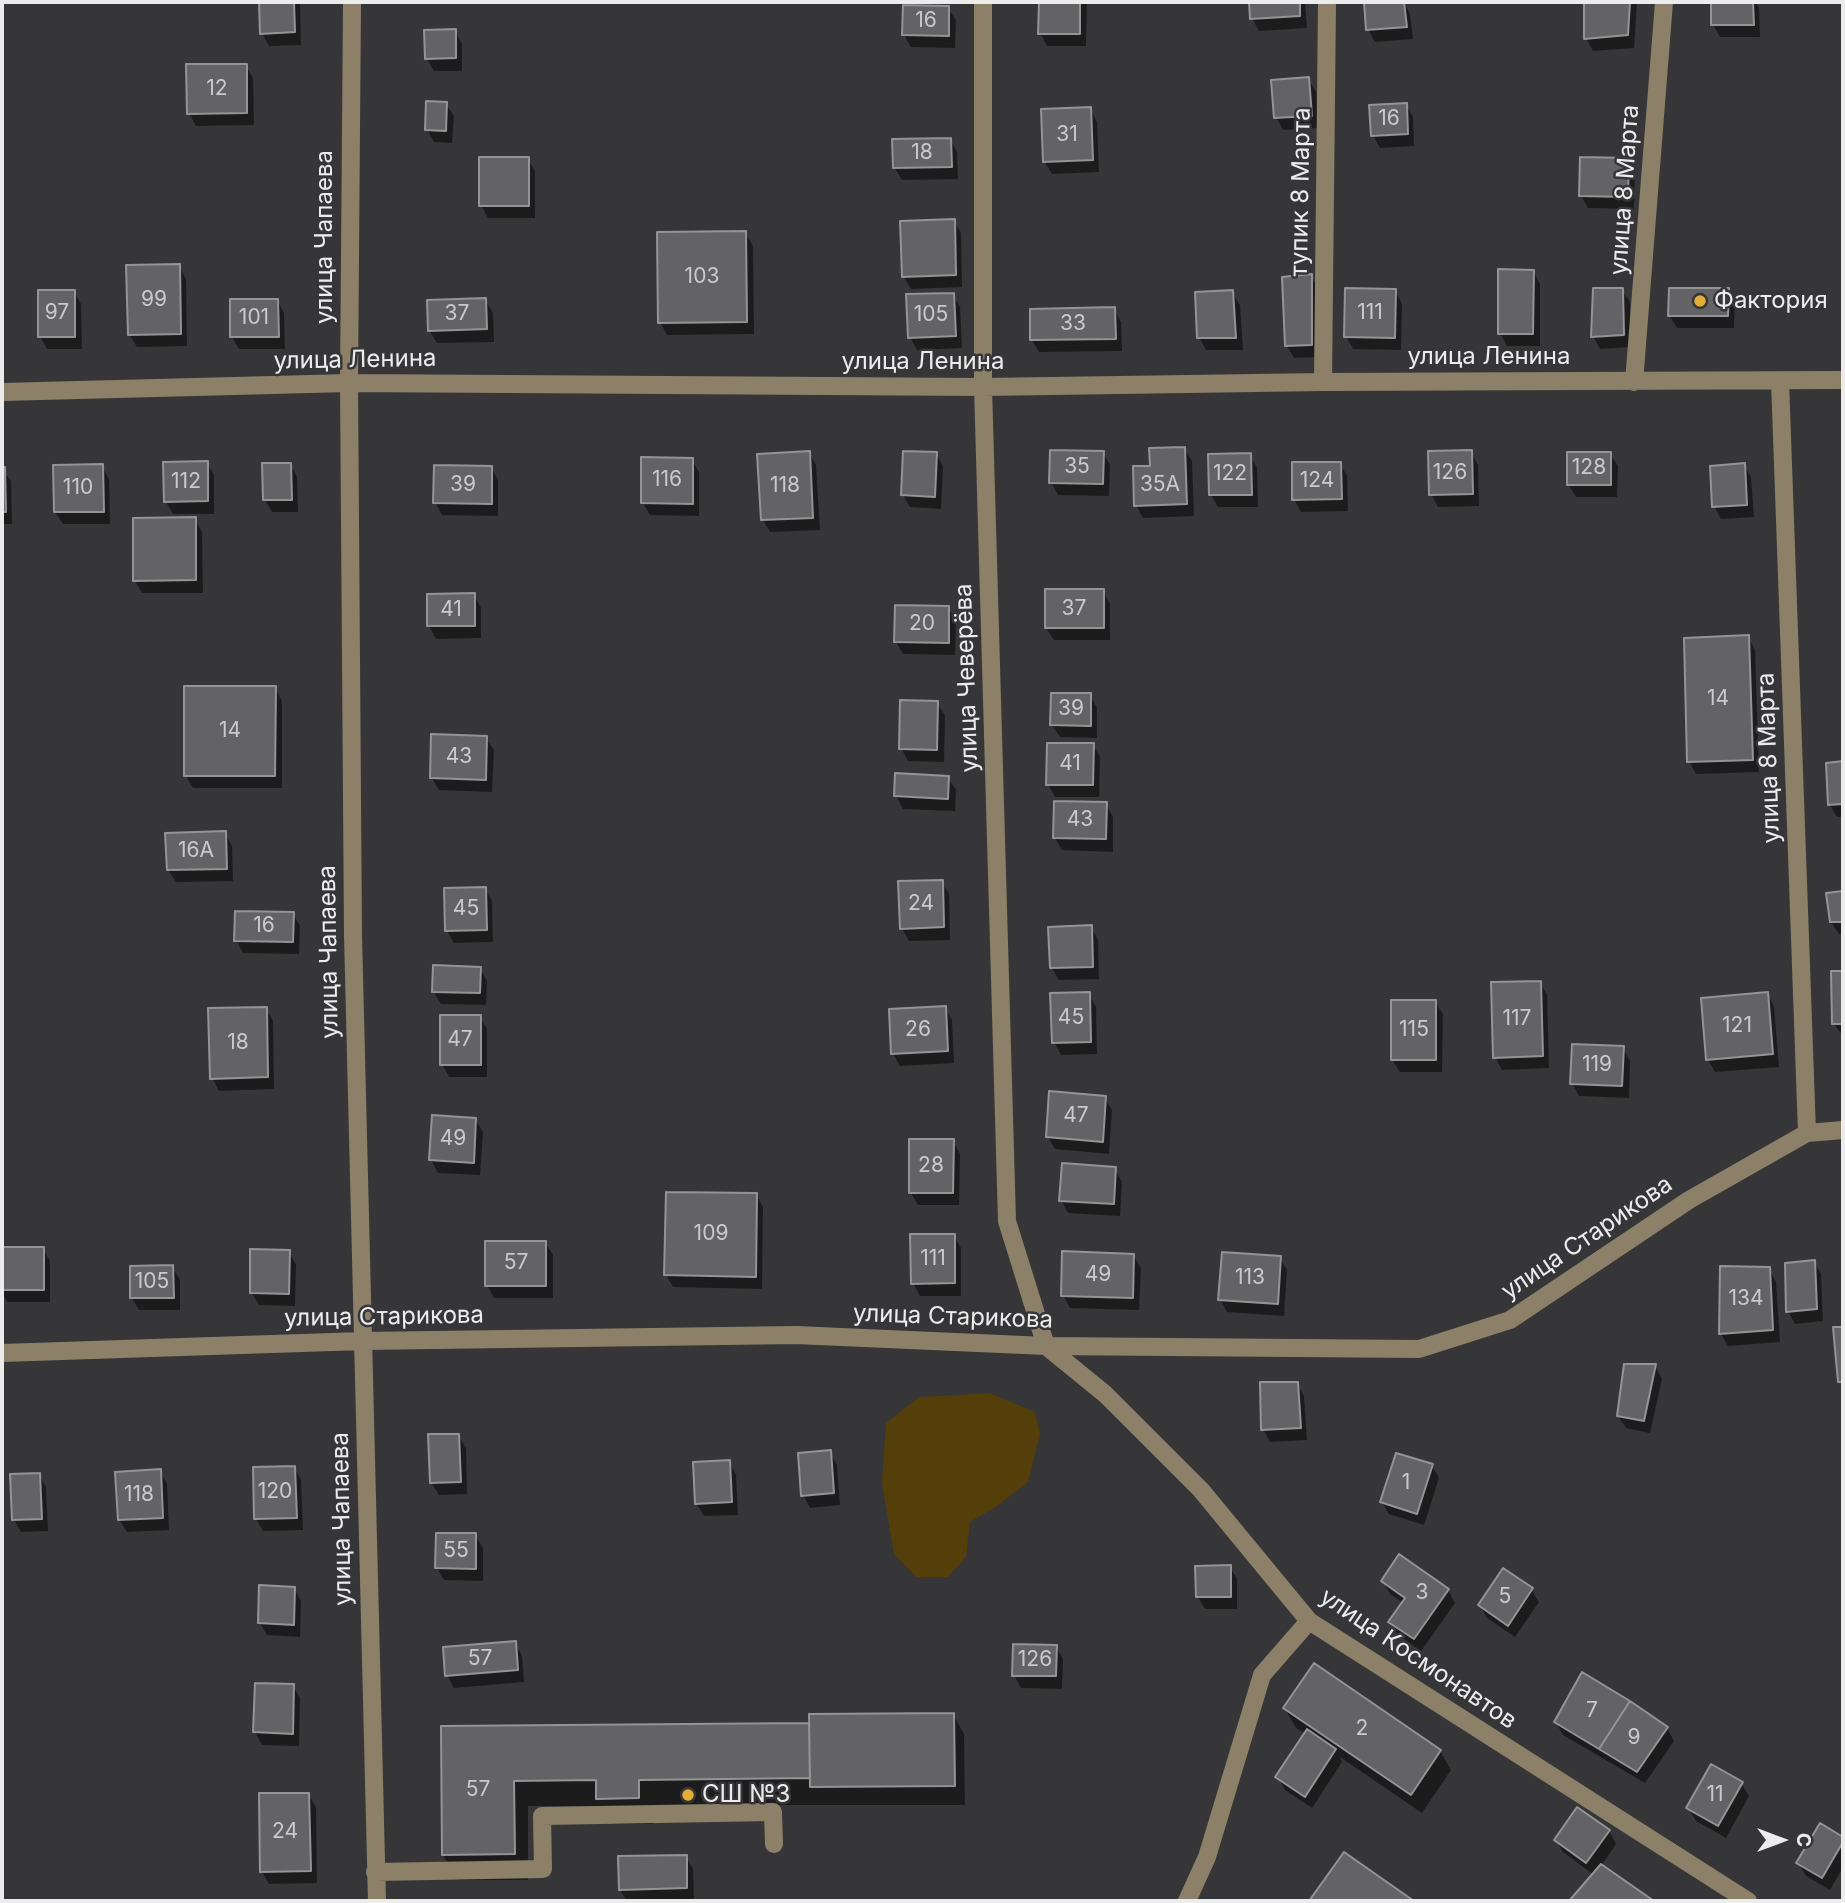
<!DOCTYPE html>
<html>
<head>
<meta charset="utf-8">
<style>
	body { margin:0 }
	#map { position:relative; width:1845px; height:1903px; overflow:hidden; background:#363638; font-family:Inter,sans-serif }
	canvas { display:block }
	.frame { position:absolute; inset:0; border:4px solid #ececed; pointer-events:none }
	.north { position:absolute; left:1747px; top:1805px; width:70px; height:70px; -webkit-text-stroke:5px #363638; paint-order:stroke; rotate:90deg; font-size:19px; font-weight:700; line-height:28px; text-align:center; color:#ececed }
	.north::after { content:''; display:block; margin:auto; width:24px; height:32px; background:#ececed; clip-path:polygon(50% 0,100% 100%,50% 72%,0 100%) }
</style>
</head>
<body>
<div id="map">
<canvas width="1845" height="1903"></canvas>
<div class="frame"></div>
<div class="north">С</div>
</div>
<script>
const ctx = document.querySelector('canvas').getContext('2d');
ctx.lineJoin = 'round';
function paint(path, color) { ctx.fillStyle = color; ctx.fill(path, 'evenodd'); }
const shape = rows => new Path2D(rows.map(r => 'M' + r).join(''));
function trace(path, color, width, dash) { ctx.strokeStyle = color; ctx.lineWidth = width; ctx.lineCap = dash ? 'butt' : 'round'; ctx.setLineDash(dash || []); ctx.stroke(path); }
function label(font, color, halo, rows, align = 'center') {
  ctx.font = font + ' Inter,sans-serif'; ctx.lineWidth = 5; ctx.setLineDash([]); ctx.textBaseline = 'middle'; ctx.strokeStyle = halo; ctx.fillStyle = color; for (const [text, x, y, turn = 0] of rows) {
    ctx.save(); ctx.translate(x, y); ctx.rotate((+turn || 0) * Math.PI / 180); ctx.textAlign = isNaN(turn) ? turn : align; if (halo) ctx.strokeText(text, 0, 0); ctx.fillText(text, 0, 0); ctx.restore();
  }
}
const green = shape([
	[990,1393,1035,1412,1040,1434,1028,1482,997,1506,970,1522,966,1557,948,1577,916,1577,894,1554,882,1483,886,1423,919,1397]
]);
const shadow = shape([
	[261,2,300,2,301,45,269,46,262,33],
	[1041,2,1087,2,1086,46,1047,46,1040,33],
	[1251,2,1305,2,1307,28,1259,31,1252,18],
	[1404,2,1410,14,1413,39,1375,42,1368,29,1366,4],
	[1586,2,1637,2,1634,48,1593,51,1586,38],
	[1712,2,1756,2,1759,8,1760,37,1720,37,1713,25],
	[948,8,956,20,955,48,911,47,904,35],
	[455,31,462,44,462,71,434,71,427,59],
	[246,66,253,78,254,125,196,126,189,113],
	[1308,79,1316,92,1318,128,1283,130,1276,117],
	[446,104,454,116,452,143,434,142,427,129],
	[1406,104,1413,117,1414,146,1380,148,1373,135],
	[1090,109,1097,122,1099,172,1052,174,1044,161],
	[950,140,957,152,958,179,902,180,894,167],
	[528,159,535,171,535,218,488,218,481,205],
	[1628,160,1635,173,1634,209,1588,208,1581,196],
	[954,221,961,233,962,287,911,289,903,276],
	[745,233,753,246,754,334,667,335,660,322],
	[179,266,186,279,187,346,137,347,129,334],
	[1533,271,1540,284,1540,346,1507,346,1500,333],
	[1311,276,1318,288,1318,357,1294,358,1287,346],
	[1622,290,1630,302,1630,347,1600,349,1593,336],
	[1728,290,1735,302,1734,328,1677,328,1669,315],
	[1395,291,1402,304,1401,350,1353,349,1346,336],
	[74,292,81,304,82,349,47,349,40,336],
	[1232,292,1240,305,1243,350,1206,350,1199,337],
	[953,295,960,307,962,348,917,350,910,337],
	[277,300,284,313,285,349,239,349,232,337],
	[485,300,493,313,494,342,437,343,429,330],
	[1114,309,1121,322,1122,351,1039,352,1032,340],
	[1184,448,1192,461,1194,516,1143,518,1136,505,1152,467],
	[1471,452,1478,465,1479,506,1438,507,1431,494],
	[809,453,816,465,820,530,770,532,763,520],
	[1103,453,1110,465,1109,496,1058,495,1051,482],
	[936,454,943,466,941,509,910,507,903,495],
	[1610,454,1618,466,1617,497,1576,497,1568,484],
	[1250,455,1257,468,1258,507,1218,507,1211,495],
	[692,460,699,472,699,516,650,515,642,502],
	[207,463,214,475,214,514,173,514,166,502],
	[1340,463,1347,476,1348,511,1301,512,1294,499],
	[290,464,297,477,298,512,272,512,265,500],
	[1744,465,1751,478,1754,517,1721,519,1714,506],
	[102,466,109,479,110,524,63,524,55,512],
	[491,468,498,480,498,516,442,515,435,502],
	[2,469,11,481,12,524,2,524],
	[195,519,202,532,203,593,142,593,135,581],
	[1103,591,1110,604,1110,640,1054,640,1046,628],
	[429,595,474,595,481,608,481,638,436,639,429,626],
	[948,608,956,620,955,655,903,654,896,642],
	[1748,637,1755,650,1759,772,1696,774,1689,761],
	[275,688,282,701,282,788,193,788,186,776],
	[1090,695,1097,708,1097,738,1060,737,1052,725],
	[937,703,945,716,944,762,908,761,901,748],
	[486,738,494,750,492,792,439,790,431,777],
	[1093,745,1100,757,1099,797,1055,797,1048,784],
	[1843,763,1843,817,1837,817,1830,805,1827,764],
	[948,778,956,790,955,811,903,809,896,796],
	[1106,804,1113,817,1113,852,1062,850,1055,838],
	[225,833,232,846,233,881,176,882,168,870],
	[942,882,949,894,950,940,909,941,902,929],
	[485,889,492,901,493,942,454,943,447,931],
	[1843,893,1843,934,1839,934,1831,922,1828,894],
	[293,914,300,926,299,954,243,953,236,940],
	[1091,927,1098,940,1099,979,1059,980,1052,968],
	[480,968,487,981,486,1005,441,1004,433,991],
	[1833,973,1843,973,1843,1036,1834,1024],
	[1540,982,1547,995,1549,1068,1502,1070,1495,1057],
	[1089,994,1096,1007,1097,1054,1061,1055,1054,1042],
	[1767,994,1774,1006,1779,1067,1715,1072,1708,1060],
	[1435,1002,1443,1014,1442,1072,1400,1072,1392,1059],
	[266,1008,273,1021,274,1089,219,1091,212,1078],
	[945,1008,952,1020,954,1063,900,1066,893,1053],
	[480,1017,487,1029,487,1077,449,1077,442,1064],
	[1623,1048,1630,1061,1629,1098,1579,1096,1572,1083],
	[1105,1098,1112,1110,1109,1154,1055,1149,1048,1137],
	[475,1119,483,1132,480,1175,438,1173,431,1160],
	[953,1141,960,1154,959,1205,918,1205,911,1193],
	[1115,1169,1122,1182,1120,1216,1068,1213,1061,1200],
	[756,1194,763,1207,762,1289,673,1287,666,1275],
	[954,1236,961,1248,961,1296,920,1296,913,1283],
	[545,1242,553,1255,553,1298,494,1298,487,1285],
	[2,1249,43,1249,50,1261,50,1302,7,1302,2,1292],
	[288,1251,296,1264,295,1306,259,1305,252,1293],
	[1133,1255,1141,1268,1139,1310,1070,1308,1063,1295],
	[1280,1258,1287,1270,1284,1316,1227,1312,1220,1299],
	[1814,1262,1821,1274,1823,1321,1795,1324,1788,1311],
	[172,1267,180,1280,180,1310,139,1310,132,1298],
	[1769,1269,1776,1282,1780,1342,1728,1346,1721,1334],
	[1655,1366,1662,1379,1650,1433,1626,1428,1618,1416],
	[1297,1383,1304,1396,1307,1440,1270,1442,1263,1429],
	[458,1435,466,1448,467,1494,439,1495,431,1482],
	[830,1452,837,1465,840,1505,810,1508,803,1495],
	[729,1462,736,1475,738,1515,704,1516,696,1503],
	[1432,1466,1439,1478,1424,1525,1389,1514,1382,1502],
	[294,1467,301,1480,303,1530,263,1531,256,1519],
	[160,1471,167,1484,169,1530,127,1532,119,1519],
	[39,1475,46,1487,48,1531,21,1532,14,1520],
	[475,1535,483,1548,483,1581,444,1580,437,1568],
	[1230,1567,1237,1579,1237,1609,1205,1609,1198,1597],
	[1383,1581,1448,1590,1455,1603,1421,1651,1397,1634,1390,1622,1403,1603,1390,1594],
	[294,1588,301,1601,300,1637,267,1635,260,1623],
	[1531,1589,1539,1602,1515,1637,1487,1618,1480,1605],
	[515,1643,522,1656,524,1682,454,1688,447,1675],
	[1056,1647,1063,1659,1062,1689,1021,1688,1014,1675],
	[293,1686,300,1698,299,1746,262,1745,255,1732],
	[1285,1709,1440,1751,1451,1770,1422,1813,1340,1757,1342,1762,1312,1808,1285,1790,1278,1777,1306,1734,1296,1728],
	[953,1714,964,1734,965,1805,653,1805,653,1824,612,1824,602,1806,528,1806,528,1880,458,1880,443,1855,442,1728,808,1725,811,1729],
	[1556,1722,1667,1728,1674,1741,1645,1783,1563,1735],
	[1741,1783,1749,1796,1726,1838,1696,1821,1688,1808],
	[308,1794,316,1807,317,1883,269,1884,262,1872],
	[1577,1809,1609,1831,1616,1844,1601,1866,1651,1901,1571,1901,1594,1875,1563,1852,1556,1840],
	[1820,1825,1843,1839,1843,1867,1830,1890,1806,1876,1798,1863],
	[1345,1854,1410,1901,1311,1901],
	[686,1857,693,1869,694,1900,627,1901,620,1890]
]);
const building = shape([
	[259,2,294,2,295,32,260,34,259,2],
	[1039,2,1080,2,1080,34,1038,34,1039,2],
	[1249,2,1300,2,1300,16,1250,19,1249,2],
	[1364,2,1404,2,1407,27,1366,30,1364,2],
	[1584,2,1630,2,1628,35,1584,39,1584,2],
	[1711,2,1753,2,1754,25,1711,25,1711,2],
	[903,5,949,6,949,36,902,35,903,5],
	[456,29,456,58,425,59,424,30,456,29],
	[186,64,247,64,247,113,187,114,186,64],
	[1309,77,1312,116,1274,118,1271,80,1309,77],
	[426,101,447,102,446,131,425,130,426,101],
	[1407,103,1408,134,1371,136,1369,105,1407,103],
	[1091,107,1093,160,1043,162,1041,109,1091,107],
	[951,138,952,167,893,168,892,139,951,138],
	[479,157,529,157,529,206,479,206,479,157],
	[1580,157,1629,158,1628,197,1579,196,1580,157],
	[955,219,956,275,902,277,900,221,955,219],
	[746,231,747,322,658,323,657,232,746,231],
	[180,264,181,334,128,335,126,265,180,264],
	[1498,269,1534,270,1533,334,1498,334,1498,269],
	[1312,274,1312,345,1285,346,1282,277,1312,274],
	[1345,288,1396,289,1395,338,1344,337,1345,288],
	[1593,288,1623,288,1624,335,1591,337,1593,288],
	[1669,288,1729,288,1728,316,1668,316,1669,288],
	[38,290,75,290,75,337,38,337,38,290],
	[1233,290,1236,338,1197,338,1195,292,1233,290],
	[954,293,956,336,908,338,906,294,954,293],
	[486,298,487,329,428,331,427,300,486,298],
	[230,299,278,299,279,337,230,337,230,299],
	[1115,307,1116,339,1030,340,1030,309,1115,307],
	[1185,447,1187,504,1134,506,1133,466,1150,466,1149,448,1185,447],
	[1050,450,1104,451,1103,484,1049,483,1050,450],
	[1472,450,1473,494,1429,495,1428,451,1472,450],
	[810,451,813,518,761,520,757,454,810,451],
	[903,451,937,452,935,497,901,495,903,451],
	[1567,452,1611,452,1611,485,1567,485,1567,452],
	[1251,453,1252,495,1209,495,1208,454,1251,453],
	[641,457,693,458,693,504,641,503,641,457],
	[208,461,208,501,164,502,163,462,208,461],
	[1292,462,1341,462,1342,499,1292,500,1292,462],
	[262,463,291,463,292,500,263,500,262,463],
	[1745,463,1747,505,1712,507,1710,466,1745,463],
	[103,464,104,512,54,512,53,465,103,464],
	[434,465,492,466,492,504,433,503,434,465],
	[2,467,5,467,6,512,2,512,2,467],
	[196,517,196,580,133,581,133,518,196,517],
	[1045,589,1104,589,1104,628,1045,628,1045,589],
	[475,593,475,626,427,626,427,594,475,593],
	[895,605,949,606,949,643,894,642,895,605],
	[1749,635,1753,760,1687,762,1684,638,1749,635],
	[184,686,276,686,275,776,184,776,184,686],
	[1051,693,1091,693,1091,726,1050,725,1051,693],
	[900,700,938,701,937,750,899,749,900,700],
	[431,734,487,736,486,780,430,778,431,734],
	[1047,743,1094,743,1093,785,1046,785,1047,743],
	[1843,761,1843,804,1828,805,1826,763,1843,761],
	[895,773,949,776,948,799,894,796,895,773],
	[1054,801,1107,802,1106,839,1053,838,1054,801],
	[226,831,227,869,167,870,165,833,226,831],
	[943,880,944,927,900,929,898,881,943,880],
	[486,887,487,930,445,931,444,888,486,887],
	[1843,891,1843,922,1830,922,1826,893,1843,891],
	[235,911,294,912,293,942,234,941,235,911],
	[1092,925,1093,967,1050,968,1048,927,1092,925],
	[433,965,481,967,480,993,432,992,433,965],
	[1831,971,1843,971,1843,1024,1832,1024,1831,971],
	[1541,981,1543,1056,1493,1058,1491,982,1541,981],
	[1090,992,1091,1042,1052,1043,1050,993,1090,992],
	[1768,992,1773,1054,1706,1060,1701,998,1768,992],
	[1391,1000,1436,1000,1436,1060,1391,1060,1391,1000],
	[946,1006,948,1051,891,1054,889,1009,946,1006],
	[267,1007,268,1077,210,1079,208,1008,267,1007],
	[440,1015,481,1015,481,1065,440,1065,440,1015],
	[1572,1044,1624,1046,1622,1086,1570,1084,1572,1044],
	[1049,1091,1106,1096,1103,1142,1046,1137,1049,1091],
	[432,1115,476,1118,474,1163,429,1160,432,1115],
	[909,1139,954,1139,953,1193,909,1193,909,1139],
	[1062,1163,1116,1167,1114,1204,1059,1201,1062,1163],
	[666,1192,757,1193,756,1277,664,1275,666,1192],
	[910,1234,955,1234,955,1283,911,1284,910,1234],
	[485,1241,546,1241,546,1286,485,1286,485,1241],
	[2,1247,44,1247,44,1290,2,1290,2,1247],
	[250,1249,290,1250,289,1294,250,1293,250,1249],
	[1062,1251,1134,1254,1133,1298,1061,1296,1062,1251],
	[1222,1252,1281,1256,1278,1304,1218,1300,1222,1252],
	[1815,1260,1817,1309,1786,1312,1785,1263,1815,1260],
	[173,1265,174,1298,130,1298,130,1266,173,1265],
	[1720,1266,1770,1267,1773,1330,1719,1334,1720,1266],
	[1833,1327,1843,1327,1843,1382,1838,1382,1833,1327],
	[1624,1364,1656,1364,1644,1421,1617,1416,1624,1364],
	[1260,1382,1298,1382,1301,1428,1261,1430,1260,1382],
	[428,1434,459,1434,461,1482,430,1483,428,1434],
	[831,1450,834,1493,801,1496,798,1453,831,1450],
	[1396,1453,1433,1464,1417,1514,1380,1502,1396,1453],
	[730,1460,732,1502,695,1504,693,1462,730,1460],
	[295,1466,297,1518,254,1519,253,1467,295,1466],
	[161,1469,163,1518,118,1520,115,1472,161,1469],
	[40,1473,42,1519,12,1520,10,1474,40,1473],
	[436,1533,476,1533,476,1569,435,1568,436,1533],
	[1399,1554,1449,1589,1414,1639,1388,1622,1405,1598,1381,1581,1399,1554],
	[1231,1565,1231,1597,1196,1597,1195,1566,1231,1565],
	[1503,1568,1533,1588,1508,1626,1478,1605,1503,1568],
	[259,1585,295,1587,294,1625,258,1623,259,1585],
	[516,1641,518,1670,445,1676,443,1647,516,1641],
	[1013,1644,1057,1645,1056,1676,1012,1676,1013,1644],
	[1314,1663,1441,1750,1411,1795,1283,1708,1314,1663],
	[1582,1672,1630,1701,1599,1749,1554,1722,1582,1672],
	[255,1683,294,1684,293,1734,253,1732,255,1683],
	[1630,1701,1668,1727,1637,1772,1599,1749,1630,1701],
	[954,1713,955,1786,810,1787,809,1714,954,1713],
	[809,1723,810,1778,639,1780,639,1798,596,1799,596,1780,514,1781,515,1854,442,1855,441,1726,809,1723],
	[1307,1729,1336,1749,1305,1797,1275,1777,1307,1729],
	[1711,1764,1743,1782,1718,1826,1686,1808,1711,1764],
	[259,1793,309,1793,311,1871,260,1872,259,1793],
	[1577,1807,1610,1830,1586,1863,1554,1840,1577,1807],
	[1820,1823,1843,1837,1843,1842,1822,1878,1796,1863,1820,1823],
	[1344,1852,1414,1901,1309,1901,1344,1852],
	[687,1855,687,1888,619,1890,618,1856,687,1855],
	[1601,1864,1654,1901,1569,1901,1601,1864]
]);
const minor = shape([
	[352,2,349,383,353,935,377,1901],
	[983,2,983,387,1007,1221,1046,1346,1105,1394,1201,1490,1309,1621,1748,1901],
	[1780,381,1807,1133],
	[1323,382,1327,2],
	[1634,382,1664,2],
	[2,392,349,383,983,387,1323,382,1843,380],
	[2,1353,362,1341,796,1335,1046,1346,1419,1349,1510,1320,1689,1200,1807,1133,1843,1130],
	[375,1872,543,1869,542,1816,773,1812,774,1844],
	[1187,1901,1207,1857,1262,1675,1309,1621]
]);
const markers = [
	[1700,301,7,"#e3ae35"],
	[688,1795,7,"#e3ae35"]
];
const numberNames = [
	["16",926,21],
	["12",217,89],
	["16",1389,119],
	["31",1067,135],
	["18",922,153],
	["103",702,277],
	["99",154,300],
	["97",57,313],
	["111",1370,313],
	["37",457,314],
	["105",931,315],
	["101",254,318],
	["33",1073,324],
	["35",1077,467],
	["128",1589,468],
	["126",1450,473],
	["122",1230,474],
	["116",667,480],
	["124",1317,481],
	["112",186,482],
	["39",463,485],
	["35А",1160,485],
	["118",785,486],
	["110",78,488],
	["37",1074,609],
	["41",451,610],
	["20",922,624],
	["14",1718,699],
	["39",1071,709],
	["14",230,731],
	["43",459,757],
	["41",1070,764],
	["43",1080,820],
	["16А",196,851],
	["24",921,904],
	["45",466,909],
	["16",264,926],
	["45",1071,1018],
	["117",1517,1019],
	["121",1737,1026],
	["26",918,1030],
	["115",1414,1030],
	["47",460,1040],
	["18",238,1043],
	["119",1597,1065],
	["47",1076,1116],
	["49",453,1139],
	["28",931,1166],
	["109",711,1234],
	["111",933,1259],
	["57",516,1263],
	["49",1098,1275],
	["113",1250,1278],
	["105",152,1282],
	["134",1746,1299],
	["1",1406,1483],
	["120",275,1492],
	["118",139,1495],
	["55",456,1551],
	["3",1422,1593],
	["5",1505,1597],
	["57",480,1659],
	["126",1035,1660],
	["7",1592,1711],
	["2",1362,1729],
	["9",1634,1738],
	["57",478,1790],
	["11",1715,1795],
	["24",285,1832]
];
const streetNames = [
	["улица 8 Марта",1625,190,-86],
	["тупик 8 Марта",1301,192,-89],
	["улица Чапаева",325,237,-90],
	["улица Ленина",1489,357],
	["улица Ленина",355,360,-1],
	["улица Ленина",923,362],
	["улица Чеверёва",967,678,-92],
	["улица 8 Марта",1769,758,-92],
	["улица Чапаева",329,952,-91],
	["улица Старикова",1587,1238,-34],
	["улица Старикова",384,1317,-1],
	["улица Старикова",953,1317,2],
	["улица Чапаева",342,1519,-91],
	["улица Космонавтов",1418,1659,34]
];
const poiNames = [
	["Фактория",1714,301],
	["СШ №3",702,1795]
];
paint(green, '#543e09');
paint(shadow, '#0007');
paint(building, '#636366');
trace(building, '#949497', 2);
trace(minor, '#8d8069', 18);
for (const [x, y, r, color] of markers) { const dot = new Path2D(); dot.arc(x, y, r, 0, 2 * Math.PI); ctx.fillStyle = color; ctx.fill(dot); trace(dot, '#363638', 2.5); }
label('21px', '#cacacb', null, numberNames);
label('24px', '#ececed', '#363638', streetNames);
label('24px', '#ececed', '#363638', poiNames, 'left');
</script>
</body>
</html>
